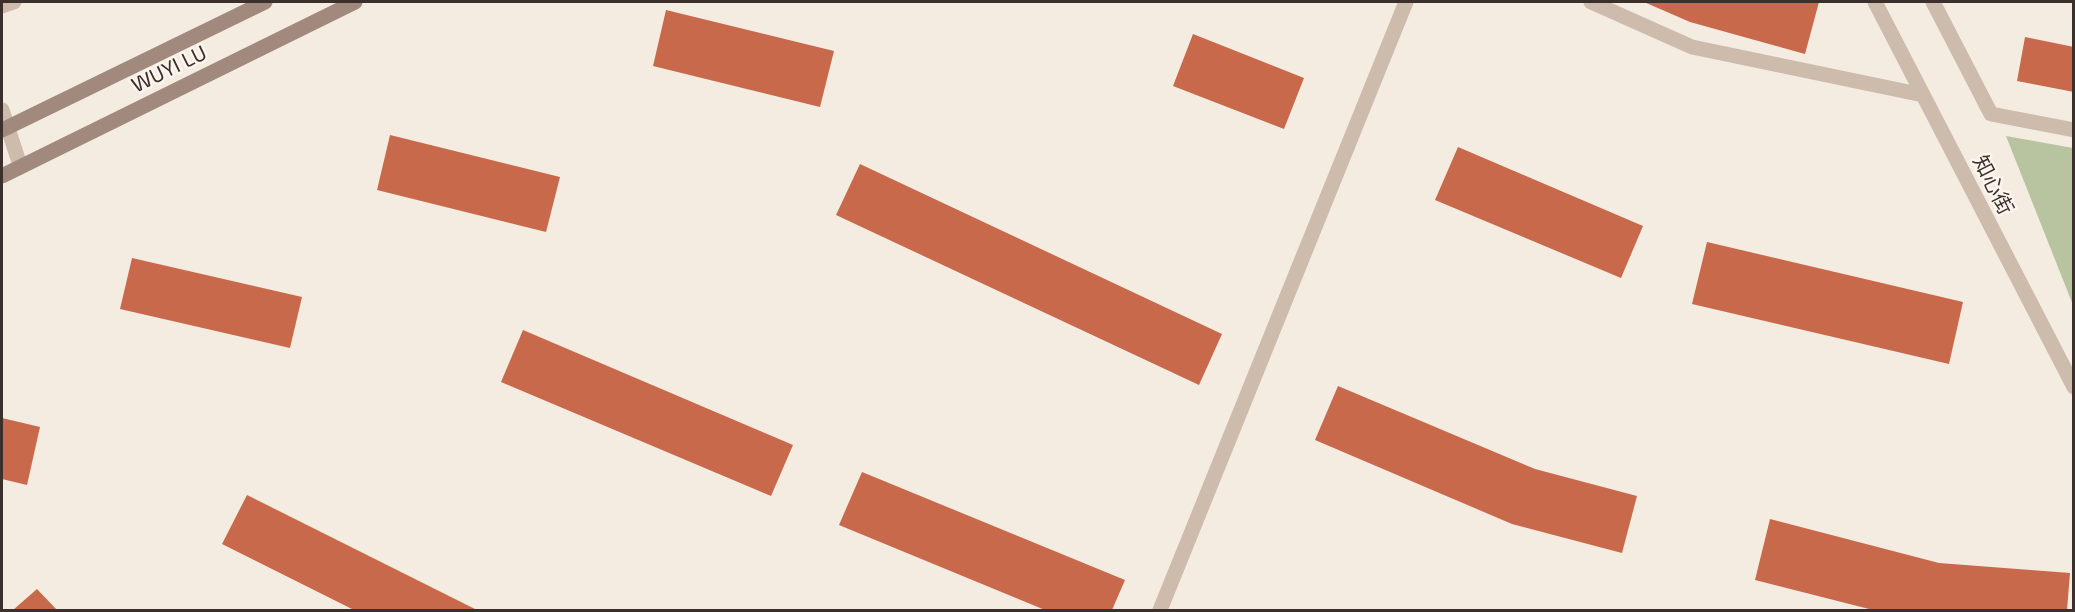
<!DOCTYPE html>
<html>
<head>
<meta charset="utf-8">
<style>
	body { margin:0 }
	#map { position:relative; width:2075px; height:612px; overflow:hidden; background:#f4ebe1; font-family:"Exo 2",sans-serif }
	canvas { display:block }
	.frame { position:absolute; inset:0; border:3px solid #3b302b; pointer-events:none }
</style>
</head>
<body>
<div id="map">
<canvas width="2075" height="612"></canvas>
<div class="frame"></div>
</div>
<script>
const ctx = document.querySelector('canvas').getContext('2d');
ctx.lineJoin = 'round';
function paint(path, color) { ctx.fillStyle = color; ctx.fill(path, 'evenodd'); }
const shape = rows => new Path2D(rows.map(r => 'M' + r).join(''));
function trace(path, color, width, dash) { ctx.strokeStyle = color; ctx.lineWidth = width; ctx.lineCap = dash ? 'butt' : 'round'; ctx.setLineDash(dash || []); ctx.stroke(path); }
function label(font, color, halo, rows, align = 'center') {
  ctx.font = font + ' "Exo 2","Noto Sans SC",sans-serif'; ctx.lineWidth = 5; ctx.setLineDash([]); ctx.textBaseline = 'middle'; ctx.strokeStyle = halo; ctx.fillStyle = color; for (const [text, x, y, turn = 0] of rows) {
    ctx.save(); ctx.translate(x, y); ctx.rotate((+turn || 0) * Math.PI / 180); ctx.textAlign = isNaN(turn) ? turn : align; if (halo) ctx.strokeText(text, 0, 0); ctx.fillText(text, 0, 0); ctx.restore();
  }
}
const green = shape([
	[2006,136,2073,148,2073,305]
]);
const building = shape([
	[1644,2,1819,2,1805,54,1690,22],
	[666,10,834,51,820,107,653,66],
	[1193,34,1304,78,1284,129,1173,86],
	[2025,37,2074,47,2074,92,2017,81],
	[390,135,560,177,546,232,377,190],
	[1458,147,1643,226,1621,278,1435,200],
	[860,164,1222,334,1199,385,836,215],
	[1707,242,1963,302,1949,364,1692,304],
	[132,258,302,297,290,348,120,309],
	[523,330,793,445,771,496,501,382],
	[1338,386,1535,469,1637,496,1622,553,1512,524,1315,440],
	[2,418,40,427,27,485,2,479],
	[862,472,1125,580,1112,610,1045,610,839,525],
	[247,495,477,610,354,610,222,544],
	[1770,519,1939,563,2070,573,2067,610,1873,610,1755,580],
	[37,589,57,610,13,610]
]);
const street = shape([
	[1591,2,1692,47,1923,95],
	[1875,2,2074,387],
	[1933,2,1991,114,2074,130],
	[2,6,14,2],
	[2,110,20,165],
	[1160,610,1406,2]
]);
const secondary = shape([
	[2,130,265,2],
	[2,176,355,2]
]);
const streetNames = [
	["WUYI LU",169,69,-26],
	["知心街",1993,185,63]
];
paint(green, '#b8c4a0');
paint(building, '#c8694b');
trace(street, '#cdbbac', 15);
trace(secondary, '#a18a7d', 15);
label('21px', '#3b302b', '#fbf5ee', streetNames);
</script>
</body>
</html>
